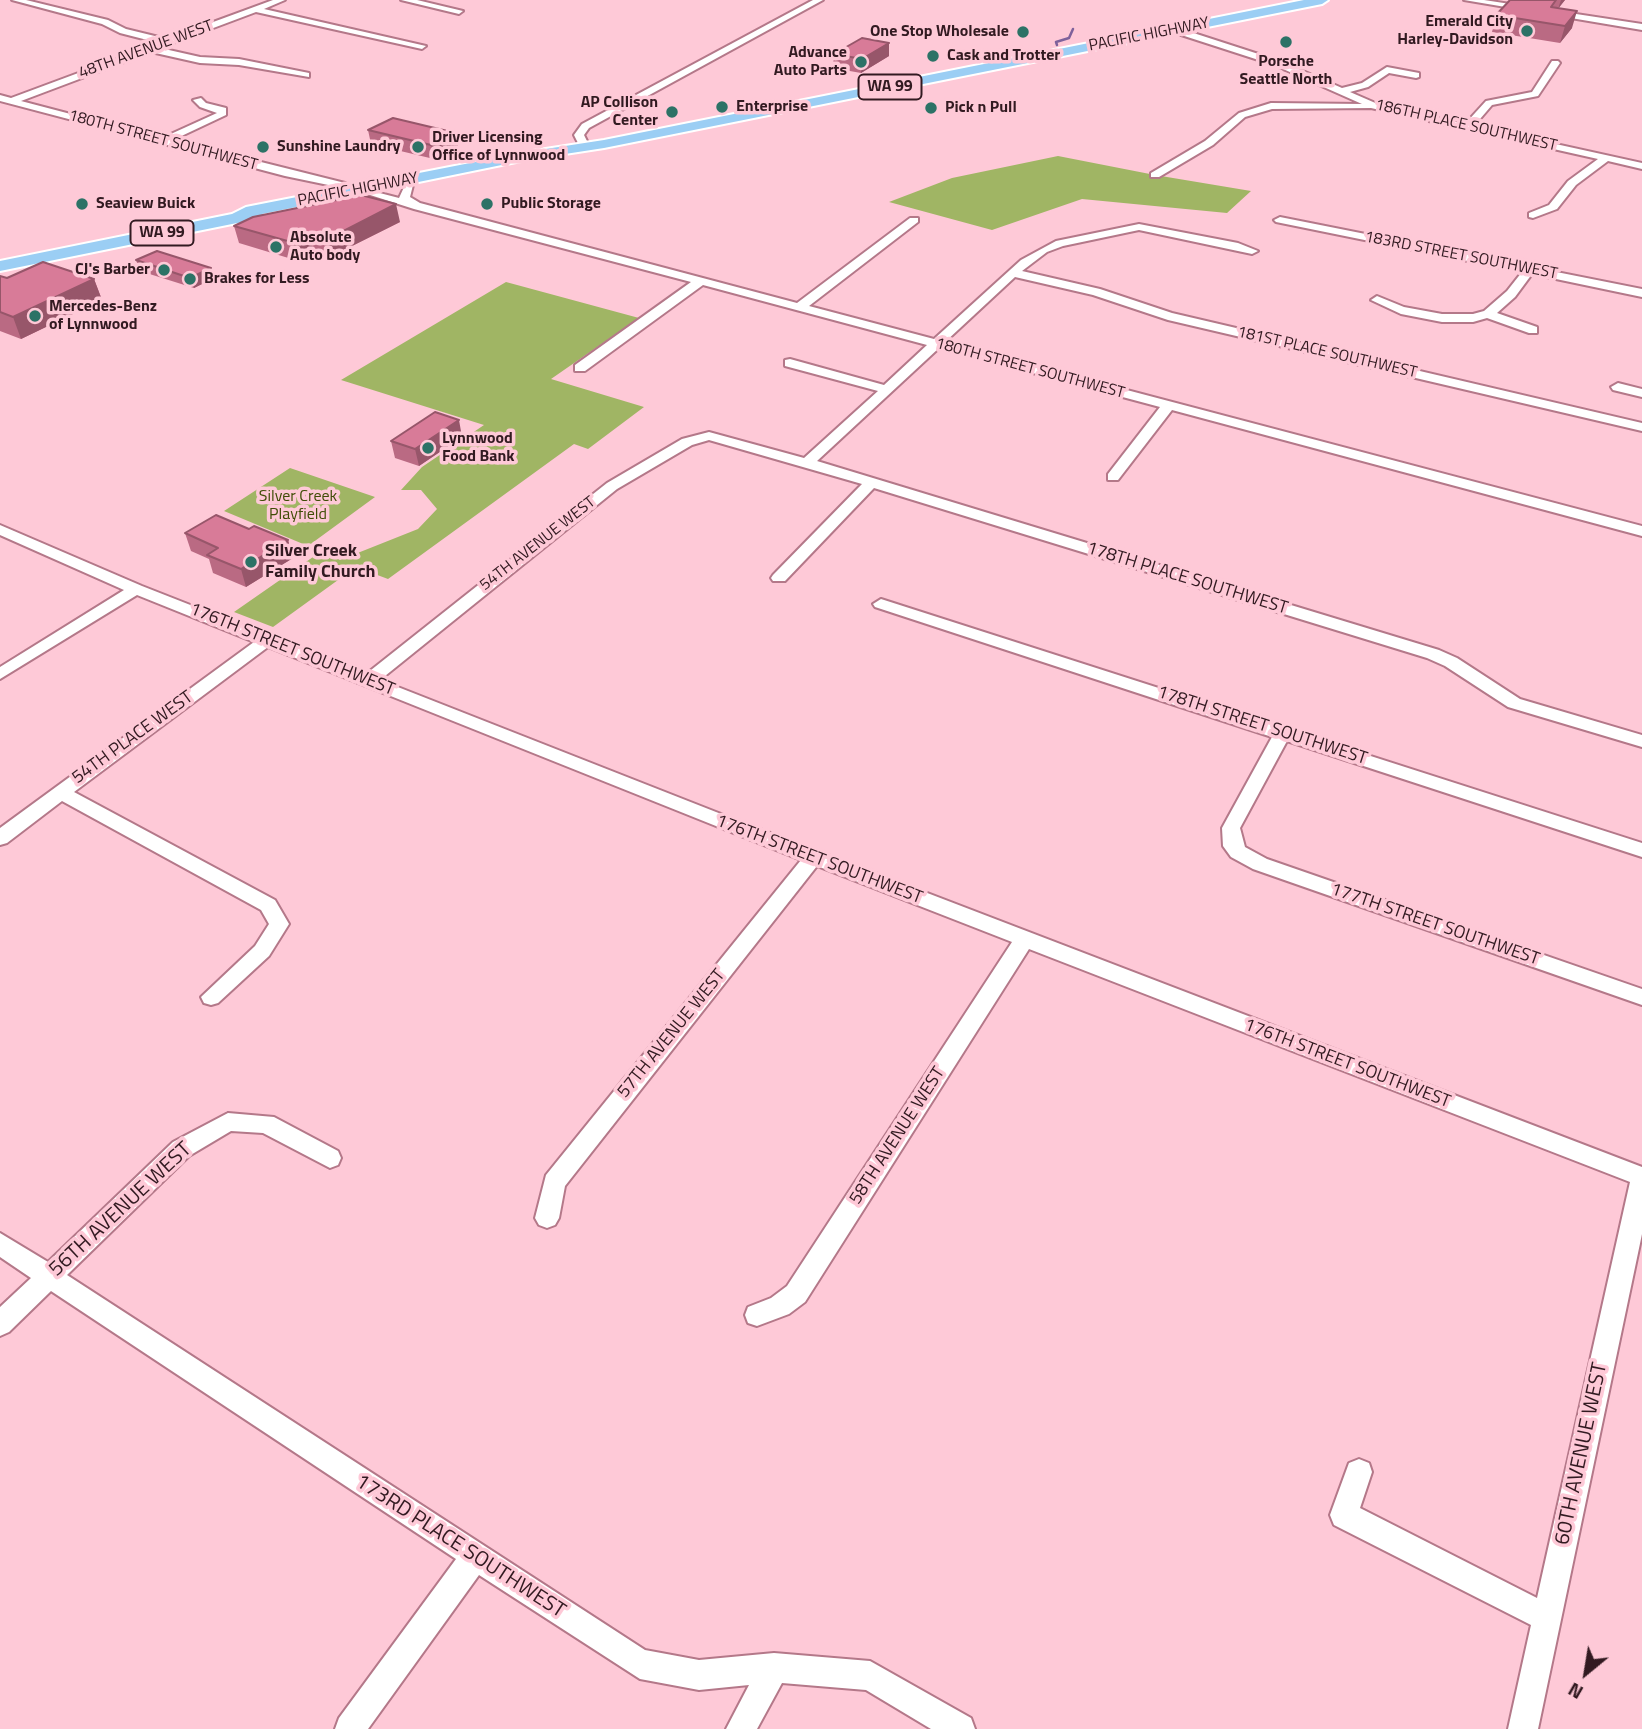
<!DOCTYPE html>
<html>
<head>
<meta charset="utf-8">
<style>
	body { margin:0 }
	#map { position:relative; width:1642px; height:1729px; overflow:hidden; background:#fec9d7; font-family:"Titillium Web",sans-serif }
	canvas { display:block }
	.north { position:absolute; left:1551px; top:1638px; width:70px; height:70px; -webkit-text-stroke:5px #fec9d7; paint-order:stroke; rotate:210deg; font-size:19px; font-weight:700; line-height:28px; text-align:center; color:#321a21 }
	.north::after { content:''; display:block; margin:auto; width:24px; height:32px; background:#321a21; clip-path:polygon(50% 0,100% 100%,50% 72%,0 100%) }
</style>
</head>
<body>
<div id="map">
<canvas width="1642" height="1729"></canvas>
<div class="north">N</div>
</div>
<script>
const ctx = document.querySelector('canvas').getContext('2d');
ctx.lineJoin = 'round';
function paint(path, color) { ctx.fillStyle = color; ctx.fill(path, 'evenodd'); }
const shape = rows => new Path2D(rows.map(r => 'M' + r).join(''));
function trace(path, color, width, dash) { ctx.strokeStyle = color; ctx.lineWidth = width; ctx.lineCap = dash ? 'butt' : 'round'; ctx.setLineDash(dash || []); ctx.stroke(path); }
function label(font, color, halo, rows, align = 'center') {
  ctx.font = font + ' "Titillium Web",sans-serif'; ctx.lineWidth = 7; ctx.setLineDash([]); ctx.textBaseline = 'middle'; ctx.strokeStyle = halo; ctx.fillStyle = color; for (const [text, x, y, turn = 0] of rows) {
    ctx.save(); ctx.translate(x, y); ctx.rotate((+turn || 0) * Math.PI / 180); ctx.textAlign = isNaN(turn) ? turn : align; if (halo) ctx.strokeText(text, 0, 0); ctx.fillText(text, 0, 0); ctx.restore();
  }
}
const green = shape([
	[1058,156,1155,175,1251,191,1227,213,1082,199,992,230,889,202,952,178],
	[506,282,639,318,551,379,644,407,588,449,574,444,388,579,356,567,273,627,234,612,313,557,326,553,340,560,418,529,437,509,421,490,401,490,422,467,484,425,341,380],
	[290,468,375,497,308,546,224,511]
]);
const stream = shape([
	[1057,45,1056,42,1069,38,1073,29]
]);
const minor = shape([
	[12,0,26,0,108,20,126,29,167,39,273,0,285,0,264,9,426,46,422,49,256,12,160,48,200,57,239,59,309,73,309,77,239,65,200,63,151,52,21,101,162,138,217,113,200,107,193,100,201,98,206,103,226,108,226,115,173,140,345,183,357,191,352,194,338,187,285,176,0,101,0,95,11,98,159,43,120,33,102,24,12,0],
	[401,0,417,0,463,11,459,14,401,0],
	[813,0,823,0,589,128,584,135,589,145,584,148,579,145,574,135,582,124,813,0],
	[1464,0,1484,0,1642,24,1642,30,1464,0],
	[1175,27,1280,61,1342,88,1362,83,1387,67,1419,73,1419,77,1416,78,1389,73,1368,87,1350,92,1380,105,1465,124,1486,101,1532,92,1552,61,1558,61,1560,63,1538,96,1492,105,1474,126,1642,163,1642,169,1608,161,1576,185,1557,209,1533,218,1529,217,1529,213,1549,205,1568,181,1598,159,1371,108,1272,109,1245,117,1213,145,1159,177,1151,177,1151,173,1205,141,1239,113,1271,103,1362,104,1274,65,1172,32,1175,27],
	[405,185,413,185,410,197,420,203,797,303,910,218,918,218,918,222,809,306,934,339,1021,260,1056,241,1139,224,1238,243,1258,251,1252,254,1139,230,1063,246,1047,252,1022,271,1100,289,1172,313,1642,423,1642,431,1168,320,1093,295,1015,277,945,342,1642,526,1642,536,1172,410,1118,480,1108,480,1108,474,1160,407,939,348,817,461,1439,650,1457,658,1520,699,1642,735,1642,747,1508,707,1445,666,1427,658,874,488,785,581,773,581,771,578,773,575,862,484,709,440,692,445,617,489,380,680,716,812,1642,1167,1642,1234,1538,1729,1508,1729,1531,1625,1334,1525,1330,1515,1349,1463,1359,1459,1369,1463,1372,1472,1360,1508,1537,1598,1630,1182,1029,949,805,1302,789,1314,757,1326,748,1323,745,1315,748,1307,771,1298,787,1286,1012,942,817,866,565,1186,559,1218,555,1225,547,1228,539,1225,535,1218,546,1175,801,860,268,647,74,792,275,900,289,924,269,956,218,1003,211,1005,204,1003,201,997,255,946,269,924,261,910,62,801,7,843,0,845,0,828,254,642,137,595,0,679,0,667,124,590,0,535,0,525,142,586,366,674,607,483,682,439,709,432,804,458,878,391,785,366,785,360,790,359,884,385,927,345,703,285,585,371,575,371,575,365,691,282,414,209,367,194,372,191,399,198,405,185],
	[1280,217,1642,289,1642,297,1532,274,1515,297,1497,313,1537,327,1537,333,1529,333,1487,318,1473,322,1442,322,1401,314,1371,300,1377,296,1404,307,1442,314,1473,314,1484,311,1507,291,1522,272,1276,222,1274,220,1280,217],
	[1618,383,1642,389,1642,397,1613,390,1611,387,1618,383],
	[881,599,1642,843,1642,857,1287,741,1240,828,1245,847,1267,859,1642,989,1642,1005,1253,869,1231,857,1223,846,1222,828,1272,737,875,607,873,604,881,599],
	[228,1113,274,1117,338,1151,341,1158,338,1165,330,1168,263,1133,231,1131,189,1156,67,1275,645,1650,699,1660,774,1653,870,1661,971,1718,975,1729,931,1729,866,1690,782,1683,757,1729,726,1729,749,1685,699,1690,640,1679,479,1575,368,1729,335,1729,339,1718,456,1559,51,1291,9,1332,0,1336,0,1307,31,1278,0,1257,0,1233,48,1262,173,1142,228,1113]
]);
const highway = shape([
	[1304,0,1328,0,1322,4,604,148,526,160,262,214,265,217,257,222,237,223,0,271,0,261,232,214,246,207,526,152,604,140,1304,0]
]);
const wall = shape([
	[1510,0,1565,0,1558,8,1572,28,1560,43,1492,32,1496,15],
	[834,54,889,56,861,73,833,68],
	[368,130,456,133,458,147,434,159,371,144],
	[400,222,332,256,313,250,295,260,239,243,234,226],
	[136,260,214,278,194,288,140,271],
	[0,276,7,278,94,279,102,300,21,339,0,331],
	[462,437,419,466,395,458,391,441],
	[249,529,288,540,293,558,246,587,213,573,209,559,191,551,185,533]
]);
const shadedWall = shape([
	[1561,0,1565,0,1558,9],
	[1577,11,1572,28,1560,43,1565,26],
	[889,43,889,56,861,73,862,59],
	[456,133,458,147,434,159,431,145],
	[396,204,400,222,332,256,328,239],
	[309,233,313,250,295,260,291,242],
	[211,268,214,278,194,288,190,278],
	[94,279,102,300,21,339,13,317],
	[459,420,462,437,419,466,415,449],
	[288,540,293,558,246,587,241,569]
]);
const building = shape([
	[1510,0,1556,0,1551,7,1577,11,1565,26,1496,15,1510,0],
	[862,38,889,43,862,59,834,54,862,38],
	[393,118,456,133,431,145,368,130,393,118],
	[361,195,396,204,328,239,309,233,291,242,234,226,253,217,361,195],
	[157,251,211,268,190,278,136,260,157,251],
	[43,262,94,279,13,317,0,312,0,276,7,278,43,262],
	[435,412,459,420,415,449,391,441,435,412],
	[216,515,249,529,254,526,288,540,241,569,207,555,218,548,185,533,216,515]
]);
const markers = [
	[1527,31,7,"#2c7266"],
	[1023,32,7,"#2c7266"],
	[1286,42,7,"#2c7266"],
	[933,56,7,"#2c7266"],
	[861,62,7,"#2c7266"],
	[722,107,7,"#2c7266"],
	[931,108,7,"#2c7266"],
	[672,112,7,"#2c7266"],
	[263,147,7,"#2c7266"],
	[418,147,7,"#2c7266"],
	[82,204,7,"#2c7266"],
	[487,204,7,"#2c7266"],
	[276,247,7,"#2c7266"],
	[164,270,7,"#2c7266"],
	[190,279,7,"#2c7266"],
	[35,316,7,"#2c7266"],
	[428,448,7,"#2c7266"],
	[251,562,7,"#2c7266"]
];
const farPoinames = [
	["Emerald City",1513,22,"right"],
	["Harley-Davidson",1513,40,"right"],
	["One Stop Wholesale",1009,32,"right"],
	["Advance",847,53,"right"],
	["Auto Parts",847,71,"right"],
	["Cask and Trotter",947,56],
	["Porsche",1286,62,"center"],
	["Seattle North",1286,80,"center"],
	["AP Collison",658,103,"right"],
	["Center",658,121,"right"],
	["Enterprise",736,107],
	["Pick n Pull",945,108],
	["Driver Licensing",432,138],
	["Office of Lynnwood",432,156],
	["Sunshine Laundry",277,147],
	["Seaview Buick",96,204],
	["Public Storage",501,204],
	["Absolute",290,238],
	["Auto body",290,256],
	["CJ's Barber",150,270,"right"],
	["Brakes for Less",204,279],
	["Mercedes-Benz",49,307],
	["of Lynnwood",49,325],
	["Lynnwood",442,439],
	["Food Bank",442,457]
];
const farStreetnames = [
	["PACIFIC HIGHWAY",1149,35,-11],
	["48TH AVENUE WEST",146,50,-20],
	["186TH PLACE SOUTHWEST",1466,126,13],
	["180TH STREET SOUTHWEST",163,141,15],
	["PACIFIC HIGHWAY",358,190,-11],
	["183RD STREET SOUTHWEST",1461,256,11],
	["181ST PLACE SOUTHWEST",1327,353,13],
	["180TH STREET SOUTHWEST",1030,369,15],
	["54TH AVENUE WEST",538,544,-38]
];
const shields = [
	[890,87,63],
	[162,233,63]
];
const shieldNames = [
	["WA 99",890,87],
	["WA 99",162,233]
];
const farParknames = [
	["Silver Creek",298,497],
	["Playfield",298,515]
];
const poiNames = [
	["Silver Creek",265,552],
	["Family Church",265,573]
];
const streetNames = [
	["178TH PLACE SOUTHWEST",1187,579,17],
	["176TH STREET SOUTHWEST",292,650,22],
	["178TH STREET SOUTHWEST",1262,726,18],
	["54TH PLACE WEST",133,738,-36],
	["176TH STREET SOUTHWEST",819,860,21],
	["177TH STREET SOUTHWEST",1435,925,19],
	["57TH AVENUE WEST",672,1034,-51],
	["176TH STREET SOUTHWEST",1347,1064,21],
	["58TH AVENUE WEST",898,1136,-57]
];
const nearStreetnames = [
	["56TH AVENUE WEST",121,1210,-43],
	["60TH AVENUE WEST",1582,1454,-78],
	["173RD PLACE SOUTHWEST",460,1547,33]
];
paint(green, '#a0b564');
trace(stream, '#7e619b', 2.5);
trace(minor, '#b47889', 4);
trace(highway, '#fff', 4);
paint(minor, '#fff');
paint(highway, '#9bcef4');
paint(wall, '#ba6a83');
paint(shadedWall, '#97566a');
paint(building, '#d87b98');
trace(building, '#97566a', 2);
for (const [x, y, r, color] of markers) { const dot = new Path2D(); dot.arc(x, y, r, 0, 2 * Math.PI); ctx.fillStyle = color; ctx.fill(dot); trace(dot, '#fec9d7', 2.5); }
label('bold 16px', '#321a21', '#fec9d7', farPoinames, 'left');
label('16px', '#321a21', '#fec9d7', farStreetnames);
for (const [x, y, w] of shields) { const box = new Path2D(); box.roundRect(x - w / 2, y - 12.5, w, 25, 5); ctx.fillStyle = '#fec9d7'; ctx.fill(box); trace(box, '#321a21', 2); }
label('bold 16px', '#321a21', null, shieldNames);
label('16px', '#404d07', '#fec9d7', farParknames);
label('bold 18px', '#321a21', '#fec9d7', poiNames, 'left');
label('18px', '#321a21', '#fec9d7', streetNames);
label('21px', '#321a21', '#fec9d7', nearStreetnames);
</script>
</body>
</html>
